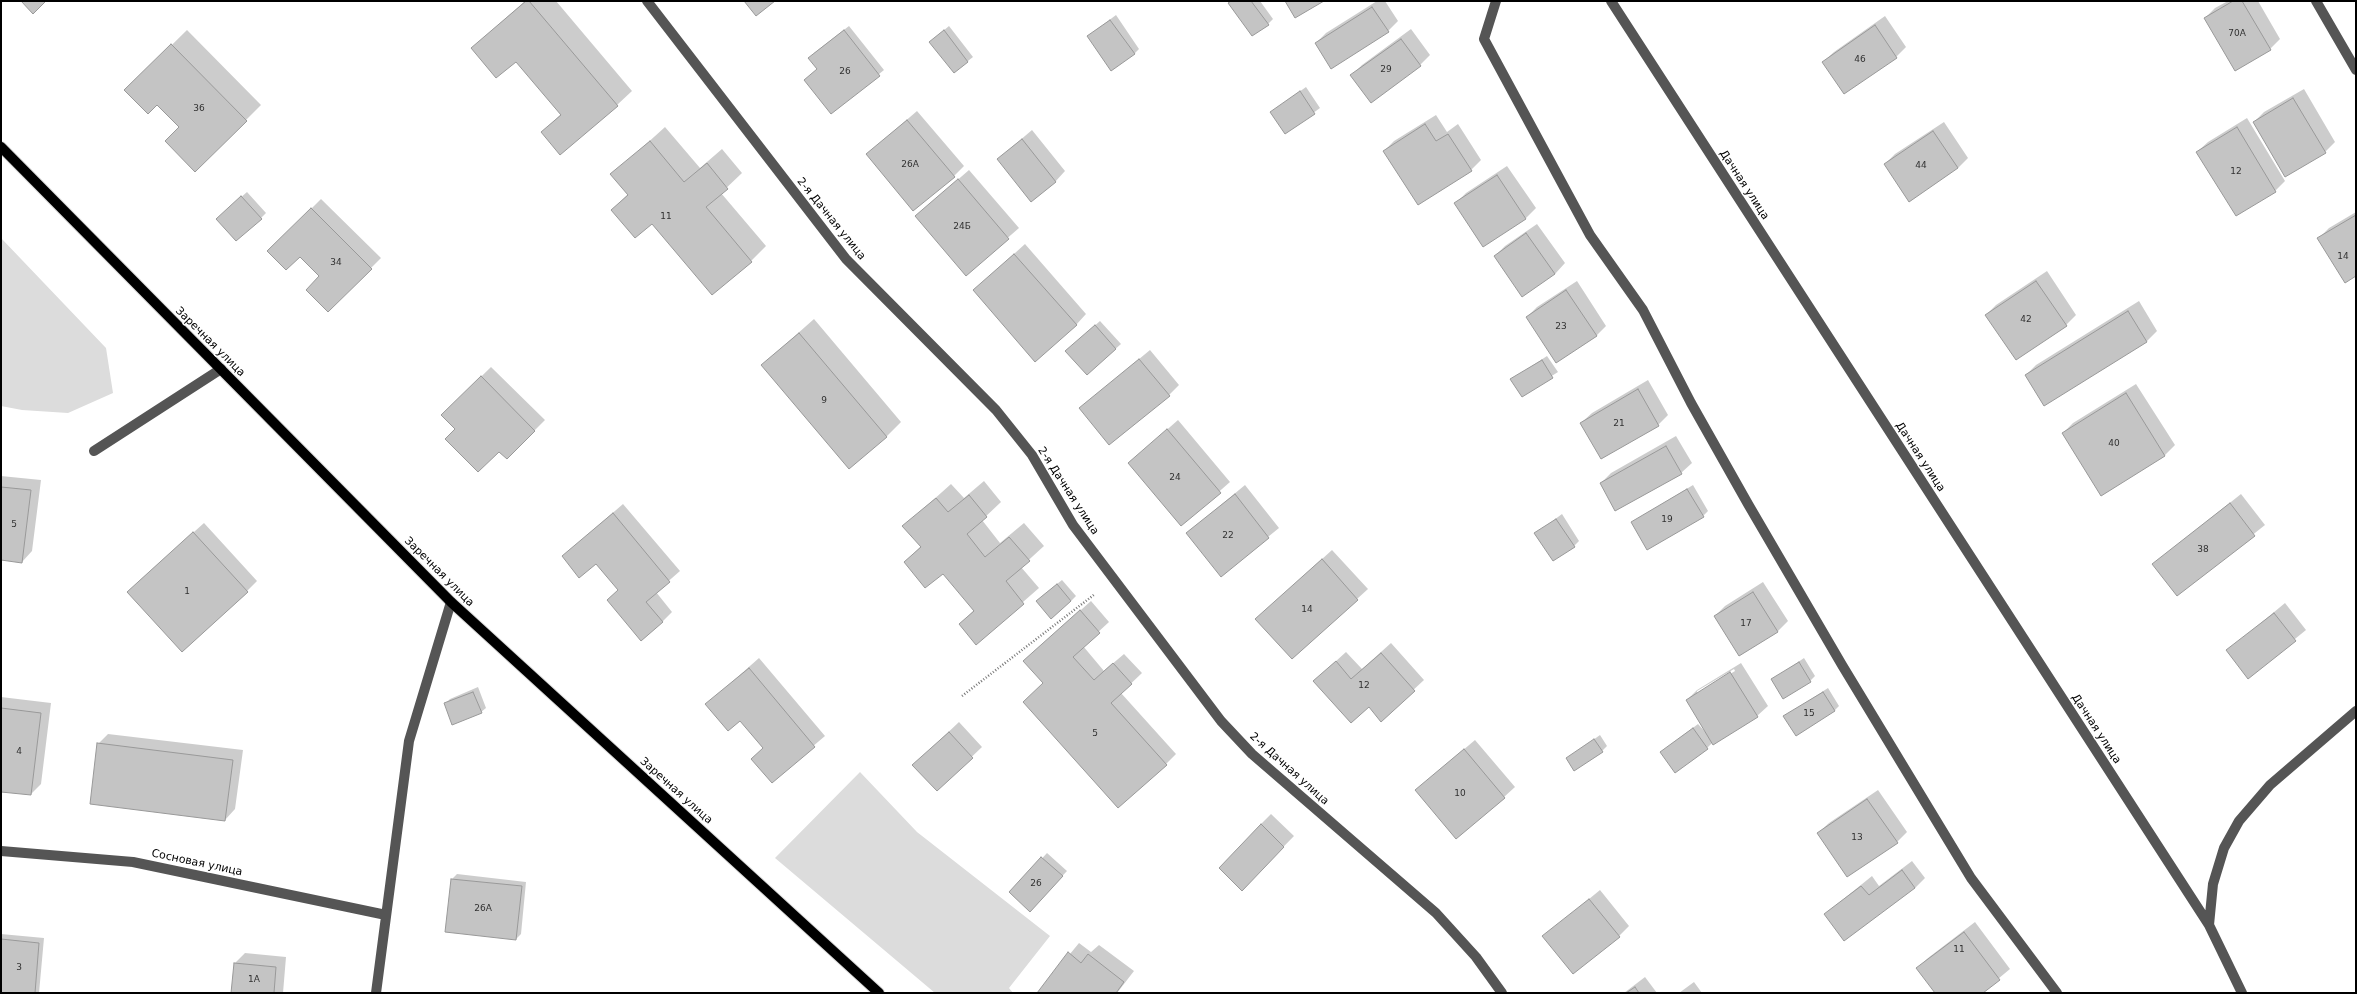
<!DOCTYPE html>
<html>
<head>
<meta charset="utf-8">
<style>
	body { margin:0 }
	#map { position:relative; width:2357px; height:994px; overflow:hidden; background:#fff; font-family:"DejaVu Sans",sans-serif }
	canvas { display:block }
	.frame { position:absolute; inset:0; border:2px solid #000; pointer-events:none }
</style>
</head>
<body>
<div id="map">
<canvas width="2357" height="994"></canvas>
<div class="frame"></div>
</div>
<script>
const ctx = document.querySelector('canvas').getContext('2d');
ctx.lineJoin = 'round';
function paint(path, color) { ctx.fillStyle = color; ctx.fill(path, 'evenodd'); }
const shape = rows => new Path2D(rows.map(r => 'M' + r).join(''));
function trace(path, color, width, dash) { ctx.strokeStyle = color; ctx.lineWidth = width; ctx.lineCap = dash ? 'butt' : 'round'; ctx.setLineDash(dash || []); ctx.stroke(path); }
function label(font, color, halo, rows, align = 'center') {
  ctx.font = font + ' "DejaVu Sans",sans-serif'; ctx.lineWidth = 3; ctx.setLineDash([]); ctx.textBaseline = 'middle'; ctx.strokeStyle = halo; ctx.fillStyle = color; for (const [text, x, y, turn = 0] of rows) {
    ctx.save(); ctx.translate(x, y); ctx.rotate((+turn || 0) * Math.PI / 180); ctx.textAlign = isNaN(turn) ? turn : align; if (halo) ctx.strokeText(text, 0, 0); ctx.fillText(text, 0, 0); ctx.restore();
  }
}
const green = shape([
	[1,238,106,348,113,393,68,413,22,410,1,406],
	[860,772,917,832,1050,936,1009,988,1013,993,935,993,775,858]
]);
const shadow = shape([
	[525,1,556,1,632,91,617,105,542,132,561,114,516,60,472,48],
	[1231,1,1260,1,1273,19,1268,24],
	[1377,1,1385,1,1398,21,1388,31,1316,43,1326,33],
	[2228,1,2258,1,2280,39,2270,49,2205,18,2215,8],
	[1116,15,1139,49,1134,54,1088,36],
	[1885,16,1906,47,1896,57,1823,62,1834,52],
	[849,26,884,70,831,113,814,53],
	[949,26,973,57,954,72,930,42],
	[1411,29,1430,55,1420,65,1352,75,1362,65],
	[187,30,261,105,195,171,181,127,157,104,126,90],
	[1306,87,1320,108,1286,133,1271,112],
	[2304,89,2335,142,2325,152,2254,122,2264,112],
	[917,111,964,166,954,176,867,154],
	[1436,115,1447,132,1458,124,1481,160,1471,170,1384,151,1394,141],
	[2247,118,2285,181,2275,191,2197,152,2208,142],
	[1944,122,1968,158,1958,168,1885,164,1895,154],
	[665,127,700,168,722,149,742,173,721,193,766,246,751,261,652,222,612,210,628,194,612,175],
	[1032,130,1065,171,1055,182,998,159],
	[1507,166,1536,208,1526,218,1456,203,1466,193],
	[969,170,1019,228,966,274,916,216],
	[247,192,266,213,261,218,222,214],
	[321,199,381,258,328,311,321,276,300,256,269,251],
	[2356,212,2356,275,2319,238,2329,228],
	[1537,224,1565,263,1555,274,1495,256,1505,246],
	[1025,244,1086,314,1076,325,974,290],
	[2047,271,2076,315,2066,325,1986,315,1996,305],
	[1577,281,1606,326,1596,336,1527,317,1537,307],
	[2139,301,2157,331,2147,341,2044,404,2026,375,2036,365],
	[814,319,901,422,886,437,762,365],
	[1100,321,1121,344,1087,374,1072,346],
	[1150,350,1179,385,1169,395,1080,408],
	[1547,356,1558,372,1522,395,1512,379],
	[491,367,545,420,507,458,499,450,456,429,442,415],
	[1648,380,1668,415,1658,425,1581,423,1592,413],
	[2136,384,2175,445,2165,455,2102,494,2063,433,2073,423],
	[1178,420,1230,482,1182,524,1129,463],
	[1676,436,1692,463,1681,473,1616,510,1601,483,1611,473],
	[1,476,41,480,32,551,22,562,1,559],
	[984,481,1001,502,982,520,1000,543,1024,523,1044,546,1021,567,1039,588,976,643,960,624,974,610,943,572,905,562,921,546,904,526,951,484,964,498],
	[1245,485,1279,528,1221,575,1187,533],
	[1693,485,1708,511,1703,516,1632,522],
	[2241,494,2265,525,2177,595,2153,564],
	[623,504,680,571,656,592,672,612,662,622,608,600,619,589,596,562,563,556],
	[1562,514,1579,541,1574,546,1535,534],
	[204,523,257,581,247,591,138,582],
	[1332,550,1368,589,1292,658,1267,609],
	[1062,580,1076,596,1071,601,1042,596],
	[1763,582,1788,621,1778,631,1740,655,1715,616,1725,606],
	[1091,601,1109,622,1083,646,1104,671,1124,654,1142,673,1121,693,1176,754,1166,764,1044,683,1035,651],
	[2285,603,2306,630,2248,677,2227,651],
	[1391,643,1424,680,1381,720,1369,706,1325,671,1346,652,1362,669],
	[759,658,825,736,772,781,764,748,740,719,707,704],
	[1804,658,1815,676,1810,681,1772,680],
	[1741,663,1768,706,1757,716,1713,742,1707,748,1661,752,1698,724,1710,737,1687,700,1697,690],
	[1734,669,1735,671,1697,694,1697,691],
	[478,687,486,708,481,712,445,704,450,699],
	[1828,688,1839,706,1835,710,1785,716],
	[1,697,51,703,41,784,31,794,1,791],
	[959,722,982,747,937,790,924,755],
	[108,734,243,750,235,809,225,820,98,744],
	[1600,735,1607,746,1602,751,1568,758],
	[1475,740,1515,787,1504,797,1416,790],
	[1878,790,1907,832,1897,842,1818,833,1829,823],
	[1271,814,1294,836,1252,879,1261,824],
	[1047,853,1067,871,1035,905,1011,892],
	[1912,861,1925,878,1915,888,1825,914,1872,876,1879,886],
	[457,874,526,882,521,934,516,939,452,879],
	[1600,890,1629,926,1619,936,1544,936],
	[1975,922,2010,969,1981,993,1936,993,1917,968,1928,958],
	[1,934,44,938,39,993,1,993],
	[1079,943,1091,952,1099,945,1134,971,1117,993,1038,993],
	[245,953,286,957,283,993,232,993,235,963],
	[1645,977,1657,993,1624,993],
	[1694,982,1702,993,1679,993]
]);
const building = shape([
	[21,1,46,1,33,14,21,1],
	[526,1,529,1,618,106,560,155,541,132,561,115,516,62,496,78,471,48,526,1],
	[744,1,775,1,756,16,744,1],
	[1231,1,1251,1,1269,25,1252,36,1228,3,1231,1],
	[1285,1,1324,1,1295,18,1285,1],
	[2233,1,2242,1,2271,50,2235,71,2204,18,2233,1],
	[1372,7,1389,32,1331,69,1315,43,1372,7],
	[1110,20,1135,54,1111,71,1087,36,1110,20],
	[1875,25,1897,58,1844,94,1822,62,1875,25],
	[844,30,880,76,831,114,804,80,817,69,808,58,844,30],
	[944,30,968,62,954,73,929,42,944,30],
	[1401,39,1421,66,1371,103,1350,75,1401,39],
	[171,44,247,121,195,172,165,141,179,127,157,105,148,114,124,90,171,44],
	[1300,91,1315,114,1285,134,1270,112,1300,91],
	[2293,98,2326,153,2285,177,2253,122,2293,98],
	[907,120,955,177,913,211,866,154,907,120],
	[1425,124,1436,141,1448,134,1472,171,1418,205,1383,151,1425,124],
	[2237,127,2276,192,2236,216,2196,152,2237,127],
	[1933,131,1958,168,1909,202,1884,164,1933,131],
	[1022,139,1056,182,1031,202,997,159,1022,139],
	[650,141,684,182,707,163,728,189,706,207,752,262,712,295,652,224,635,238,611,210,628,195,610,174,650,141],
	[1497,175,1526,219,1483,247,1454,203,1497,175],
	[958,179,1009,239,966,276,915,216,958,179],
	[241,196,262,219,236,241,216,219,241,196],
	[311,208,372,269,328,312,306,290,319,276,300,257,286,270,267,251,311,208],
	[2356,215,2356,276,2345,283,2317,238,2356,215],
	[1526,233,1555,274,1522,297,1494,256,1526,233],
	[1014,254,1077,325,1035,362,973,290,1014,254],
	[2036,281,2067,326,2016,360,1985,315,2036,281],
	[1566,290,1597,336,1556,363,1526,317,1566,290],
	[2128,311,2147,342,2044,406,2025,375,2128,311],
	[1095,325,1116,349,1087,375,1065,351,1095,325],
	[799,333,887,437,849,469,761,365,799,333],
	[1139,359,1170,396,1109,445,1079,408,1139,359],
	[1542,360,1553,378,1522,397,1510,379,1542,360],
	[481,376,535,431,507,459,499,452,478,472,445,439,455,429,441,415,481,376],
	[1638,389,1659,426,1601,459,1580,423,1638,389],
	[2126,393,2165,456,2101,496,2062,433,2126,393],
	[1167,429,1221,493,1181,526,1128,463,1167,429],
	[1666,446,1682,474,1615,511,1600,483,1666,446],
	[1,487,31,490,22,563,1,560,1,487],
	[1687,489,1704,517,1647,550,1631,522,1687,489],
	[1235,494,1269,538,1221,577,1186,533,1235,494],
	[969,495,987,517,967,534,985,557,1009,537,1030,561,1006,581,1024,604,976,645,959,624,974,611,943,574,925,588,904,562,921,547,902,526,936,498,948,512,969,495],
	[2230,503,2255,536,2177,596,2152,564,2230,503],
	[613,513,670,582,646,602,663,622,641,641,607,600,618,590,596,564,579,578,562,556,613,513],
	[1556,519,1575,547,1553,561,1534,533,1556,519],
	[193,532,248,592,182,652,127,592,193,532],
	[1322,559,1358,600,1292,659,1255,619,1322,559],
	[1057,584,1071,601,1051,619,1036,601,1057,584],
	[1753,592,1778,632,1739,656,1714,616,1753,592],
	[1080,610,1100,633,1073,657,1094,680,1113,663,1132,684,1111,703,1167,765,1118,808,1023,702,1043,683,1023,661,1080,610],
	[2274,613,2296,641,2248,679,2226,650,2274,613],
	[1381,653,1415,691,1381,722,1369,707,1351,723,1313,681,1336,661,1351,679,1381,653],
	[1799,662,1811,682,1783,699,1771,679,1799,662],
	[749,668,815,747,772,783,751,759,763,748,740,721,728,731,705,704,749,668],
	[1730,672,1758,717,1713,745,1686,700,1730,672],
	[473,692,482,713,452,725,444,703,473,692],
	[1823,692,1835,711,1796,736,1783,716,1823,692],
	[1,708,41,713,31,795,1,792,1,708],
	[1693,728,1708,749,1675,773,1660,752,1693,728],
	[949,732,973,758,937,791,912,765,949,732],
	[1594,739,1603,752,1574,771,1566,758,1594,739],
	[97,743,233,760,225,821,90,804,97,743],
	[1464,749,1505,798,1456,839,1415,790,1464,749],
	[1867,799,1898,843,1847,877,1817,833,1867,799],
	[1261,824,1284,847,1242,891,1219,868,1261,824],
	[1041,857,1063,876,1030,912,1009,892,1041,857],
	[1902,870,1915,888,1844,941,1824,914,1861,886,1869,895,1902,870],
	[451,879,522,886,516,940,445,932,451,879],
	[1589,899,1620,937,1573,974,1542,936,1589,899],
	[1964,932,2000,980,1983,993,1935,993,1916,968,1964,932],
	[1,939,39,943,35,993,1,993,1,939],
	[1068,952,1081,963,1088,954,1124,982,1116,993,1037,993,1068,952],
	[234,963,276,967,274,993,231,993,234,963],
	[1635,987,1639,993,1626,993,1635,987]
]);
const path = shape([
	[962,696,1095,594]
]);
const minor = shape([
	[647,1,846,259,996,410,1032,455,1073,525,1221,721,1252,754,1436,913,1476,957,1502,993],
	[1496,1,1484,39,1590,235,1643,310,1691,403,1748,504,1842,665,1971,878,2057,993],
	[1611,1,2209,925,2242,993],
	[2316,1,2356,70],
	[94,451,221,369],
	[1,851,133,862,386,915],
	[2209,925,2213,884,2224,848,2239,821,2270,785,2356,711],
	[376,993,409,741,451,602]
]);
const major = shape([
	[1,147,451,602,879,993]
]);
const numberNames = [
	["70А",2237,34],
	["46",1860,60],
	["29",1386,70],
	["26",845,72],
	["36",199,109],
	["26А",910,165],
	["44",1921,166],
	["12",2236,172],
	["11",666,217],
	["24Б",962,227],
	["14",2343,257],
	["34",336,263],
	["42",2026,320],
	["23",1561,327],
	["9",824,401],
	["21",1619,424],
	["40",2114,444],
	["24",1175,478],
	["19",1667,520],
	["5",14,525],
	["22",1228,536],
	["38",2203,550],
	["1",187,592],
	["14",1307,610],
	["17",1746,624],
	["12",1364,686],
	["15",1809,714],
	["5",1095,734],
	["4",19,752],
	["10",1460,794],
	["13",1857,838],
	["26",1036,884],
	["26А",483,909],
	["11",1959,950],
	["3",19,968],
	["1А",254,980]
];
const streetNames = [
	["Дачная улица",1744,185,57],
	["2-я Дачная улица",831,219,51],
	["Заречная улица",210,342,45],
	["Дачная улица",1920,457,57],
	["2-я Дачная улица",1068,491,57],
	["Заречная улица",439,572,45],
	["Дачная улица",2096,729,57],
	["2-я Дачная улица",1289,769,42],
	["Заречная улица",676,791,42],
	["Сосновая улица",197,863,12]
];
paint(green, '#dcdcdc');
paint(shadow, '#0003');
paint(building, '#c4c4c4');
trace(building, '#999', 1);
trace(major, '#dbdbdb', 12);
trace(path, '#777', 2.5, [1, 2]);
trace(minor, '#555', 10);
trace(major, '#000', 10);
label('9px', '#313131', null, numberNames);
label('11px', '#000', '#fff', streetNames);
</script>
</body>
</html>
